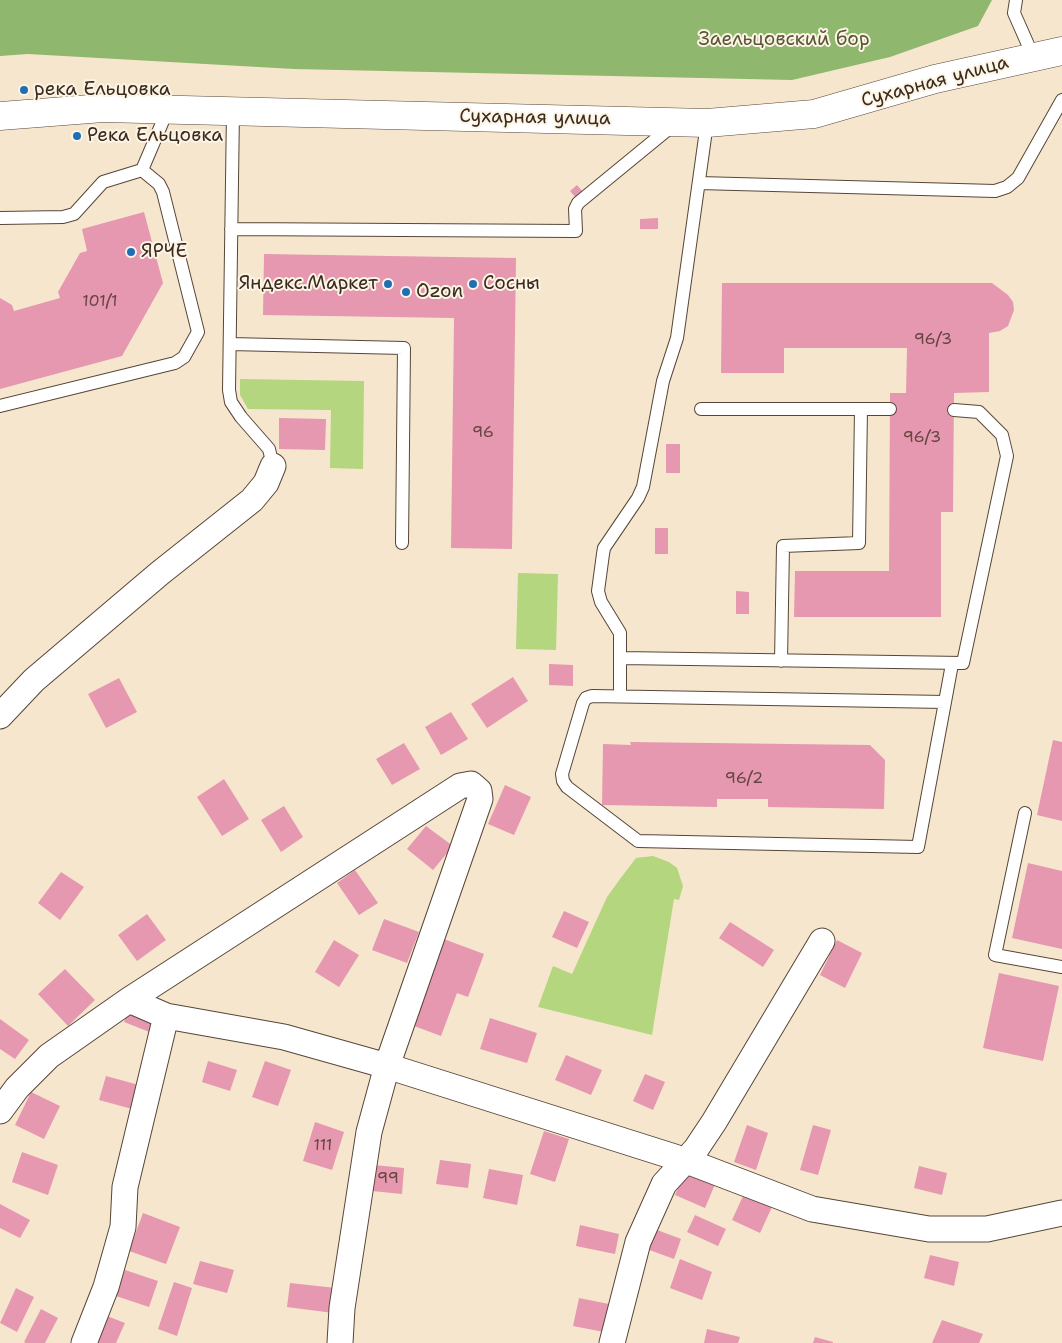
<!DOCTYPE html>
<html>
<head>
<meta charset="utf-8">
<style>
	body { margin:0 }
	canvas { display:block; background:#f6e6cd }
</style>
</head>
<body>
<canvas width="1062" height="1343"></canvas>
<script>
const ctx = document.querySelector('canvas').getContext('2d');
ctx.lineJoin = 'round';
function paint(path, color) { ctx.fillStyle = color; ctx.fill(path, 'evenodd'); }
const shape = rows => new Path2D(rows.map(r => 'M' + r).join(''));
function trace(path, color, width, dash) { ctx.strokeStyle = color; ctx.lineWidth = width; ctx.lineCap = dash ? 'butt' : 'round'; ctx.setLineDash(dash || []); ctx.stroke(path); }
function label(font, color, halo, rows, align = 'center') {
  ctx.font = font + ' "Shantell Sans",sans-serif'; ctx.lineWidth = 4; ctx.setLineDash([]); ctx.textBaseline = 'middle'; ctx.strokeStyle = halo; ctx.fillStyle = color; for (const [text, x, y, turn = 0] of rows) {
    ctx.save(); ctx.translate(x, y); ctx.rotate((+turn || 0) * Math.PI / 180); ctx.textAlign = isNaN(turn) ? turn : align; if (halo) ctx.strokeText(text, 0, 0); ctx.fillText(text, 0, 0); ctx.restore();
  }
}
const green = shape([
	[240,379,364,381,363,469,330,468,331,410,248,409,240,395],
	[518,573,558,574,556,650,516,649],
	[653,856,669,862,677,868,683,886,679,900,674,899,652,1035,538,1007,553,966,572,974,607,897,620,879,636,858]
]);
const forest = shape([
	[0,0,992,0,978,26,890,57,792,80,294,69,28,54,0,56]
]);
const building = shape([
	[577,185,583,192,576,198,570,191],
	[144,212,163,283,122,356,0,389,0,298,12,305,14,311,60,298,58,292,80,253,87,251,82,229],
	[658,218,658,229,640,229,640,219],
	[264,254,516,258,512,549,451,548,454,318,263,315],
	[722,283,992,283,1008,295,1013,302,1014,310,1008,326,1000,331,989,333,989,392,954,393,953,512,941,512,941,617,794,617,795,571,889,571,890,393,906,393,907,348,784,348,784,373,721,373],
	[279,418,326,419,325,450,279,449],
	[666,444,680,444,680,473,666,473],
	[655,528,668,528,668,554,655,554],
	[736,591,749,592,749,614,736,614],
	[549,664,573,665,573,686,549,685],
	[513,677,528,701,487,728,471,704],
	[119,678,137,712,106,728,88,694],
	[451,712,468,739,441,755,425,727],
	[1053,740,1062,742,1062,821,1037,815],
	[630,742,870,745,885,760,884,809,768,807,768,799,717,799,717,807,602,805,603,744,631,745],
	[404,743,420,769,392,785,376,759],
	[224,779,249,819,222,836,197,797],
	[505,785,531,797,514,835,488,824],
	[284,806,303,837,281,852,261,820],
	[426,826,453,846,433,870,407,849],
	[1028,863,1062,871,1062,949,1012,938],
	[355,870,378,903,359,915,337,883],
	[61,872,84,887,60,920,38,903],
	[564,911,589,922,577,948,552,937],
	[147,914,166,940,137,961,118,935],
	[384,919,419,932,407,963,372,950],
	[730,922,774,950,763,967,719,938],
	[441,938,484,954,468,997,457,993,441,1036,414,1026,430,982,426,981],
	[334,940,359,955,339,987,315,972],
	[837,940,862,953,845,988,820,975],
	[65,969,95,1000,68,1026,38,994],
	[999,973,1059,986,1043,1061,983,1048],
	[133,998,162,1008,152,1033,124,1022],
	[490,1018,537,1033,527,1063,480,1049],
	[0,1019,29,1040,15,1059,0,1049],
	[566,1055,602,1070,591,1095,555,1080],
	[208,1061,237,1070,230,1091,202,1082],
	[265,1061,291,1070,278,1106,252,1097],
	[645,1074,665,1082,653,1110,633,1101],
	[106,1076,139,1085,132,1109,99,1100],
	[31,1092,60,1106,44,1139,15,1125],
	[315,1122,344,1132,332,1170,303,1161],
	[747,1125,768,1133,756,1170,734,1162],
	[813,1125,831,1130,818,1175,800,1170],
	[544,1131,569,1139,555,1182,530,1174],
	[22,1152,58,1165,48,1195,12,1182],
	[440,1160,471,1164,468,1188,436,1184],
	[374,1165,404,1168,402,1194,372,1191],
	[919,1166,947,1173,942,1195,914,1188],
	[489,1169,523,1175,517,1205,483,1198],
	[686,1169,716,1182,705,1208,675,1195],
	[744,1194,772,1207,760,1233,732,1220],
	[0,1204,30,1220,20,1238,0,1228],
	[143,1213,180,1227,166,1264,129,1251],
	[695,1215,726,1229,718,1246,687,1232],
	[580,1225,619,1234,615,1254,576,1246],
	[652,1228,681,1239,674,1259,644,1248],
	[930,1255,959,1262,954,1286,924,1278],
	[680,1259,712,1272,702,1300,670,1288],
	[200,1261,234,1270,227,1293,193,1284],
	[125,1270,158,1281,149,1307,116,1296],
	[174,1282,192,1288,177,1336,158,1329],
	[290,1283,336,1288,333,1313,287,1307],
	[16,1288,34,1297,17,1332,0,1323],
	[579,1298,609,1304,604,1332,573,1326],
	[41,1309,58,1318,45,1343,26,1343,24,1342],
	[107,1316,125,1323,116,1343,96,1343],
	[942,1320,983,1334,979,1343,932,1343],
	[707,1329,740,1337,738,1343,704,1343],
	[815,1337,833,1342,833,1343,813,1343]
]);
const service = shape([
	[1016,0,1014,13,1033,56],
	[233,111,229,390,231,402,241,417,269,449,273,466],
	[142,170,168,109],
	[699,183,995,191,1007,187,1018,178,1062,100],
	[0,218,63,217,74,214,103,182,142,170,159,184,163,192,198,332,184,357,175,363,0,406],
	[231,229,576,231,575,209,578,203,672,126],
	[230,344,404,348,402,543],
	[701,409,861,409],
	[621,658,963,663,1007,456,1002,435,979,412,954,410],
	[781,661,783,546,859,543,861,409,890,409],
	[592,696,945,702,918,847,638,841,567,787,563,781,562,774,583,703,586,698,592,696],
	[620,696,620,633,601,602,598,591,603,554,604,548,638,498,643,487,663,381,677,338,707,123],
	[945,702,952,664],
	[1025,813,995,955,1062,967]
]);
const minor = shape([
	[0,716,34,680,160,573,252,500,266,483,273,466],
	[129,1000,460,786,471,784,479,791,480,799,387,1066,369,1132,342,1308,340,1343],
	[0,1111,17,1088,49,1056,129,1000,166,1016,284,1037,387,1066,684,1160,812,1209,929,1229,987,1229,1062,1213],
	[84,1343,106,1287,123,1227,125,1187,166,1016],
	[612,1343,638,1242,664,1184,696,1149,714,1122,822,941]
]);
const tertiary = shape([
	[0,116,103,108,707,123,814,114,935,79,1062,51]
]);
const markers = [
	[24,90,5,"#1f6fb2"],
	[77,136,5,"#1f6fb2"],
	[131,252,5,"#1f6fb2"],
	[388,284,5,"#1f6fb2"],
	[473,284,5,"#1f6fb2"],
	[406,292,5,"#1f6fb2"]
];
const numberNames = [
	["101/1",100,302],
	["96/3",933,340],
	["96",483,433],
	["96/3",922,438],
	["96/2",744,779],
	["111",323,1146],
	["99",388,1179]
];
const parkNames = [
	["Заельцовский бор",784,40]
];
const streetNames = [
	["Сухарная улица",935,82,-15],
	["Сухарная улица",535,118,1]
];
const poiNames = [
	["река Ельцовка",34,90],
	["Река Ельцовка",87,136],
	["ЯРЧЕ",141,252],
	["Яндекс.Маркет",378,284,"right"],
	["Сосны",483,284],
	["Ozon",416,292]
];
paint(green, '#b4d67e');
paint(forest, '#8fb76d');
paint(building, '#e698b0');
trace(service, '#574638', 14);
trace(minor, '#574638', 27);
trace(tertiary, '#574638', 29);
trace(service, '#fff', 12);
trace(minor, '#fff', 25);
trace(tertiary, '#fff', 28);
for (const [x, y, r, color] of markers) { const dot = new Path2D(); dot.arc(x, y, r, 0, 2 * Math.PI); ctx.fillStyle = color; ctx.fill(dot); trace(dot, '#fcf5e5', 2); }
label('16px', '#664642', null, numberNames);
label('19px', '#595536', '#fcf5e5', parkNames);
label('19px', '#3b2a1e', '#fcf5e5', streetNames);
label('19px', '#3b2a1e', '#fcf5e5', poiNames, 'left');
</script>
</body>
</html>
